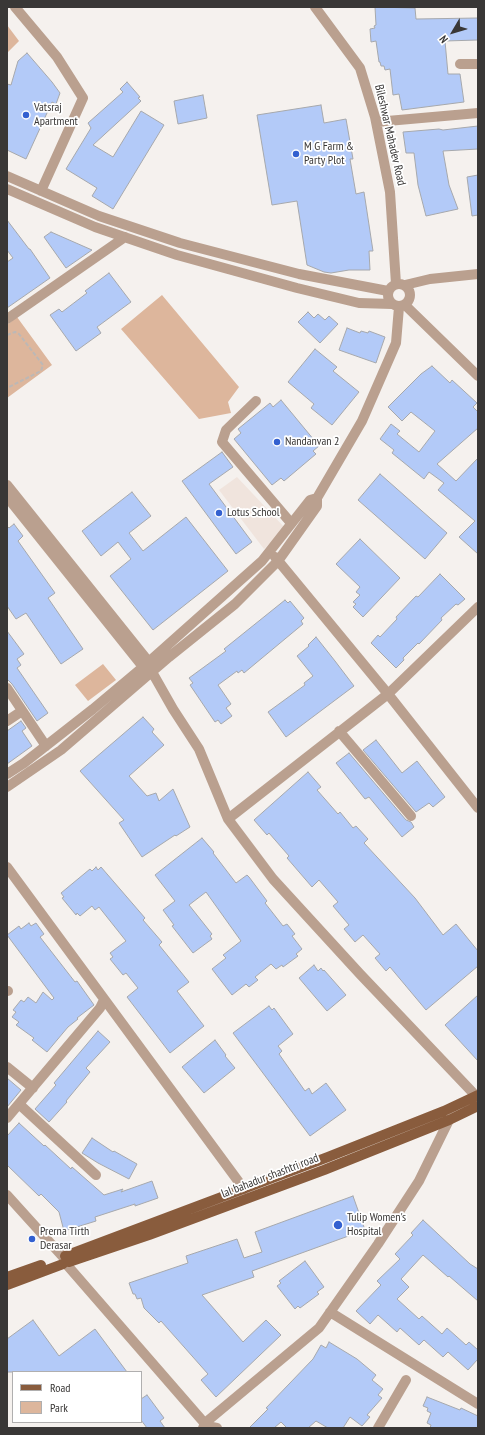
<!DOCTYPE html>
<html>
<head>
<meta charset="utf-8">
<style>
	body { margin:0 }
	#map { position:relative; width:485px; height:1435px; overflow:hidden; background:#f5f1ee; font-family:"PT Sans Narrow",sans-serif }
	canvas { display:block }
	.frame { position:absolute; inset:0; border:8px solid #393736; pointer-events:none }
	.legend { position:absolute; left:12px; top:1371px; width:130px; height:52px; box-sizing:border-box; background:#fff; border:1px solid #b0afaf; margin:0; padding:5px 7px; list-style:none; font-size:12px; color:#393736 }
	.legend li { display:flex; align-items:center; gap:8px; height:20px }
	.legend b { width:20px; border:1px solid #b0afaf }
	.north { position:absolute; left:433px; top:12px; width:40px; height:40px; -webkit-text-stroke:3px #fff; paint-order:stroke; rotate:232deg; font-size:11px; font-weight:700; line-height:16px; text-align:center; color:#393736 }
	.north::after { content:''; display:block; margin:auto; width:14px; height:18px; background:#393736; clip-path:polygon(50% 0,100% 100%,50% 72%,0 100%) }
</style>
</head>
<body>
<div id="map">
<canvas width="485" height="1435"></canvas>
<div class="frame"></div>
<ul class="legend">
<li><b style="height:5px;background:#895c3d"></b>Road</li>
<li><b style="height:11px;background:#ddb69c"></b>Park</li>
</ul>
<div class="north">N</div>
</div>
<script>
const ctx = document.querySelector('canvas').getContext('2d');
ctx.lineJoin = 'round';
function paint(path, color) { ctx.fillStyle = color; ctx.fill(path, 'evenodd'); }
const shape = rows => new Path2D(rows.map(r => 'M' + r).join(''));
function trace(path, color, width, dash) { ctx.strokeStyle = color; ctx.lineWidth = width; ctx.lineCap = dash ? 'butt' : 'round'; ctx.setLineDash(dash || []); ctx.stroke(path); }
function label(font, color, halo, rows, align = 'center') {
  ctx.font = font + ' "PT Sans Narrow",sans-serif'; ctx.lineWidth = 3.5; ctx.setLineDash([]); ctx.textBaseline = 'middle'; ctx.strokeStyle = halo; ctx.fillStyle = color; for (const [text, x, y, turn = 0] of rows) {
    ctx.save(); ctx.translate(x, y); ctx.rotate((+turn || 0) * Math.PI / 180); ctx.textAlign = isNaN(turn) ? turn : align; if (halo) ctx.strokeText(text, 0, 0); ctx.fillText(text, 0, 0); ctx.restore();
  }
}
const built = shape([
	[237,477,286,529,264,549,219,490]
]);
const green = shape([
	[7,25,19,41,7,53],
	[162,295,239,387,228,402,231,413,199,419,121,329],
	[17,317,52,365,7,398,7,325],
	[103,664,116,680,88,701,75,685]
]);
const building = shape([
	[375,7,415,8,416,19,478,18,478,40,445,41,448,74,460,74,464,102,402,110,399,94,393,95,390,69,385,70,384,66,381,66,380,62,379,62,376,41,371,42,370,29,375,28,374,26,376,25,375,7],
	[27,53,52,82,60,93,56,104,52,102,26,159,7,150,7,84,11,85,18,61,27,53],
	[127,82,140,97,138,98,141,101,93,145,113,157,141,111,164,125,113,209,92,196,97,188,66,169,91,128,88,123,123,92,120,89,127,82],
	[203,95,207,118,178,124,174,101,203,95],
	[321,105,324,123,346,119,353,159,350,159,356,194,364,192,373,251,369,251,370,270,349,270,331,273,324,272,307,265,297,201,272,205,257,115,321,105],
	[478,126,478,149,443,151,449,185,458,209,426,216,418,185,414,153,406,153,403,132,439,129,443,130,478,126],
	[478,175,478,215,472,216,467,177,478,175],
	[7,220,29,249,30,249,50,278,7,308,7,262,13,258,7,250,7,220],
	[51,232,92,250,66,268,44,237,51,232],
	[109,273,131,302,97,327,101,333,76,351,50,315,59,309,62,312,87,293,85,291,109,273],
	[308,312,314,318,318,314,325,320,329,316,338,324,320,343,298,322,308,312],
	[347,328,360,333,361,331,368,333,369,331,385,337,376,363,339,350,347,328],
	[315,349,337,367,333,371,359,392,332,425,311,408,314,404,288,382,315,349],
	[432,366,450,383,452,380,477,403,473,407,478,412,478,428,437,464,456,481,478,458,478,554,459,537,475,521,438,490,444,483,429,472,424,479,392,453,394,450,380,439,391,424,400,431,397,434,419,452,435,431,411,412,402,421,388,407,421,374,432,366],
	[281,400,319,446,313,451,316,454,284,481,281,478,272,485,234,439,241,433,238,429,270,403,273,407,281,400],
	[222,452,233,467,209,484,252,542,236,554,182,481,222,452],
	[380,474,447,533,425,559,358,500,380,474],
	[132,492,151,516,129,533,143,551,186,517,228,571,153,630,110,576,131,559,118,542,101,556,82,531,132,492],
	[14,524,23,536,18,541,55,593,48,598,83,649,61,664,26,613,16,619,7,606,7,526,9,528,14,524],
	[360,539,400,578,363,617,353,607,356,604,353,602,360,595,356,592,360,587,336,564,360,539],
	[440,574,465,599,458,605,456,604,441,618,442,620,419,644,418,643,403,658,404,660,396,668,371,643,378,635,380,637,397,619,396,617,416,596,418,597,440,574],
	[285,600,288,603,290,601,304,618,301,621,303,624,244,673,242,670,238,673,237,671,218,685,231,704,226,708,232,716,221,724,218,720,215,722,190,685,193,683,189,678,226,651,224,649,285,600],
	[7,631,24,654,17,659,21,665,17,668,48,713,37,721,12,684,7,679,7,631],
	[316,637,335,661,354,686,286,737,268,712,305,685,304,683,313,676,297,656,309,646,308,645,316,637],
	[143,717,154,729,152,732,164,745,129,776,147,796,156,793,159,801,173,789,190,827,176,836,175,835,142,857,119,823,124,820,80,771,143,717],
	[21,721,26,728,22,731,32,746,7,764,7,731,21,721],
	[376,740,402,773,417,761,445,797,433,807,429,803,416,812,363,750,376,740],
	[349,753,406,820,411,822,414,827,402,837,369,797,365,799,336,763,349,753],
	[308,772,321,787,317,790,338,814,340,812,353,828,356,826,368,839,364,843,415,898,443,935,456,924,478,951,478,966,426,1010,390,967,386,971,375,958,380,954,363,935,355,942,344,929,349,925,333,906,338,902,319,880,312,887,287,858,289,856,269,833,267,835,254,820,308,772],
	[202,838,214,852,213,853,236,883,247,875,249,877,267,901,265,903,283,926,287,924,295,934,292,936,302,949,296,954,298,956,283,967,282,965,276,969,271,964,255,977,258,980,249,987,246,984,232,995,212,969,226,958,223,955,241,941,206,892,189,905,212,934,210,936,212,939,193,953,172,926,174,925,163,910,175,901,155,875,202,838],
	[96,867,98,870,101,867,145,918,143,920,162,942,159,945,189,982,177,991,204,1026,170,1053,127,997,138,988,126,973,123,975,110,959,113,957,110,953,126,941,99,907,95,910,92,906,80,916,77,913,76,915,62,898,64,897,61,893,90,869,92,871,96,867],
	[29,923,31,926,36,923,44,934,40,937,75,982,77,981,94,1005,77,1018,78,1019,68,1027,47,1052,32,1040,34,1038,16,1025,19,1022,12,1017,16,1012,13,1010,21,1000,24,1002,28,997,36,1003,43,992,52,1000,54,998,7,935,19,926,21,929,29,923],
	[314,965,318,971,321,968,323,971,324,970,346,995,327,1011,299,978,314,965],
	[478,995,478,1061,445,1025,478,995],
	[269,1006,272,1010,274,1008,293,1034,278,1046,282,1051,279,1054,305,1091,309,1088,312,1094,326,1083,346,1110,310,1136,233,1033,269,1006],
	[98,1031,110,1042,86,1068,90,1072,66,1101,67,1102,49,1122,35,1109,56,1085,54,1083,98,1031],
	[215,1040,226,1055,225,1056,235,1068,204,1093,182,1067,215,1040],
	[7,1078,21,1090,7,1107,7,1078],
	[19,1123,44,1146,45,1145,71,1169,72,1167,104,1195,123,1189,121,1192,152,1181,158,1198,135,1206,135,1204,95,1217,96,1221,64,1231,59,1212,41,1194,39,1196,7,1165,7,1136,19,1123],
	[92,1138,113,1152,114,1151,137,1164,129,1179,98,1163,82,1153,92,1138],
	[353,1196,365,1230,252,1271,254,1277,202,1295,243,1342,266,1320,281,1335,216,1397,201,1380,208,1374,161,1321,159,1323,144,1308,141,1298,137,1299,135,1294,133,1294,129,1283,188,1263,186,1256,237,1239,244,1258,262,1252,255,1232,353,1196],
	[423,1220,470,1264,478,1269,478,1301,449,1276,448,1277,423,1255,401,1279,409,1287,397,1299,419,1319,422,1316,442,1334,447,1328,466,1345,469,1342,478,1350,478,1359,468,1370,448,1352,443,1357,424,1340,419,1345,400,1328,397,1332,378,1315,370,1324,356,1311,381,1285,377,1281,400,1259,395,1254,413,1235,411,1233,423,1220],
	[305,1261,324,1287,317,1292,319,1294,300,1308,298,1306,295,1309,277,1286,281,1283,279,1281,305,1261],
	[33,1320,59,1356,95,1329,127,1372,7,1372,7,1339,33,1320],
	[329,1342,357,1359,376,1375,372,1380,383,1389,378,1395,382,1398,367,1415,370,1417,362,1426,350,1417,343,1428,328,1428,316,1421,308,1428,287,1428,281,1422,274,1428,249,1428,268,1409,266,1408,313,1359,321,1345,326,1348,329,1342],
	[147,1395,164,1418,160,1421,165,1428,147,1428,141,1420,141,1399,147,1395],
	[427,1397,460,1410,461,1408,478,1416,478,1428,430,1428,431,1425,427,1423,431,1413,427,1411,428,1408,423,1406,427,1397]
]);
const path = shape([
	[7,335,15,332,19,334,43,365,41,371,7,388]
]);
const minor = shape([
	[15,7,57,57,83,98,41,191],
	[315,7,360,68,375,117,390,192,396,284],
	[460,64,478,64],
	[376,122,478,113],
	[7,176,99,216,180,243,299,274,388,291],
	[7,189,95,227,177,255,297,288,359,303,392,304],
	'388 295a11 11 0 1 1 22 0a11 11 0 1 1-22 0Z',
	[405,285,430,279,478,274],
	[405,305,478,376],
	[7,319,125,237],
	[256,401,226,430,222,442,291,523],
	[7,485,152,666],
	[7,497,147,672],
	[275,557,388,694,478,808],
	[152,672,173,709,199,749,228,819,273,879,360,974,476,1096,478,1100],
	[7,688,46,746],
	[7,721,22,711],
	[339,731,411,816],
	[7,774,24,763,93,709,143,667,262,561,310,500,317,498],
	[7,787,61,750,169,657,235,604,278,561,317,506,317,498,362,421,396,343,399,307],
	[228,819,388,694,478,607],
	[7,867,244,1189],
	[7,991,8,991],
	[7,1067,33,1088],
	[19,1104,96,1175],
	[7,1118,100,1008,104,1000],
	[7,1195,63,1257],
	[67,1265,207,1426,208,1428],
	[330,1312,478,1404],
	[207,1426,217,1428],
	[203,1428,205,1423,319,1328,378,1244,419,1181,449,1120],
	[378,1428,406,1380]
]);
const major = shape([
	[65,1256,328,1157,444,1111,478,1095],
	[69,1262,149,1235,324,1170,449,1120,478,1106],
	[7,1277,41,1265],
	[7,1285,63,1264]
]);
const markers = [
	[26,115,4,"#3360d0"],
	[296,154,4,"#3360d0"],
	[277,442,4,"#3360d0"],
	[219,513,4,"#3360d0"],
	[338,1225,5,"#3360d0"],
	[32,1239,4,"#3360d0"]
];
const poiNames = [
	["Vatsraj",34,108],
	["Apartment",34,122],
	["M G Farm &",304,147],
	["Party Plot",304,161],
	["Nandanvan 2",285,442],
	["Lotus School",227,513],
	["Tulip Women's",347,1218],
	["Hospital",347,1232],
	["Prerna Tirth",40,1232],
	["Derasar",40,1246]
];
const streetNames = [
	["Bileshwar Mahadev Road",390,135,77],
	["lal bahadur shashtri road",270,1176,-21]
];
paint(built, '#f0e4dd');
paint(green, '#ddb69c');
paint(building, '#b3caf8');
trace(building, '#a6a8ac', 1);
trace(path, '#bcb8b6', 2, [4, 2]);
trace(minor, '#baa08f', 10);
trace(major, '#895c3d', 10);
for (const [x, y, r, color] of markers) { const dot = new Path2D(); dot.arc(x, y, r, 0, 2 * Math.PI); ctx.fillStyle = color; ctx.fill(dot); trace(dot, '#fff', 1.5); }
label('12px', '#393736', '#fff', poiNames, 'left');
label('12px', '#393736', '#fff', streetNames);
</script>
</body>
</html>
